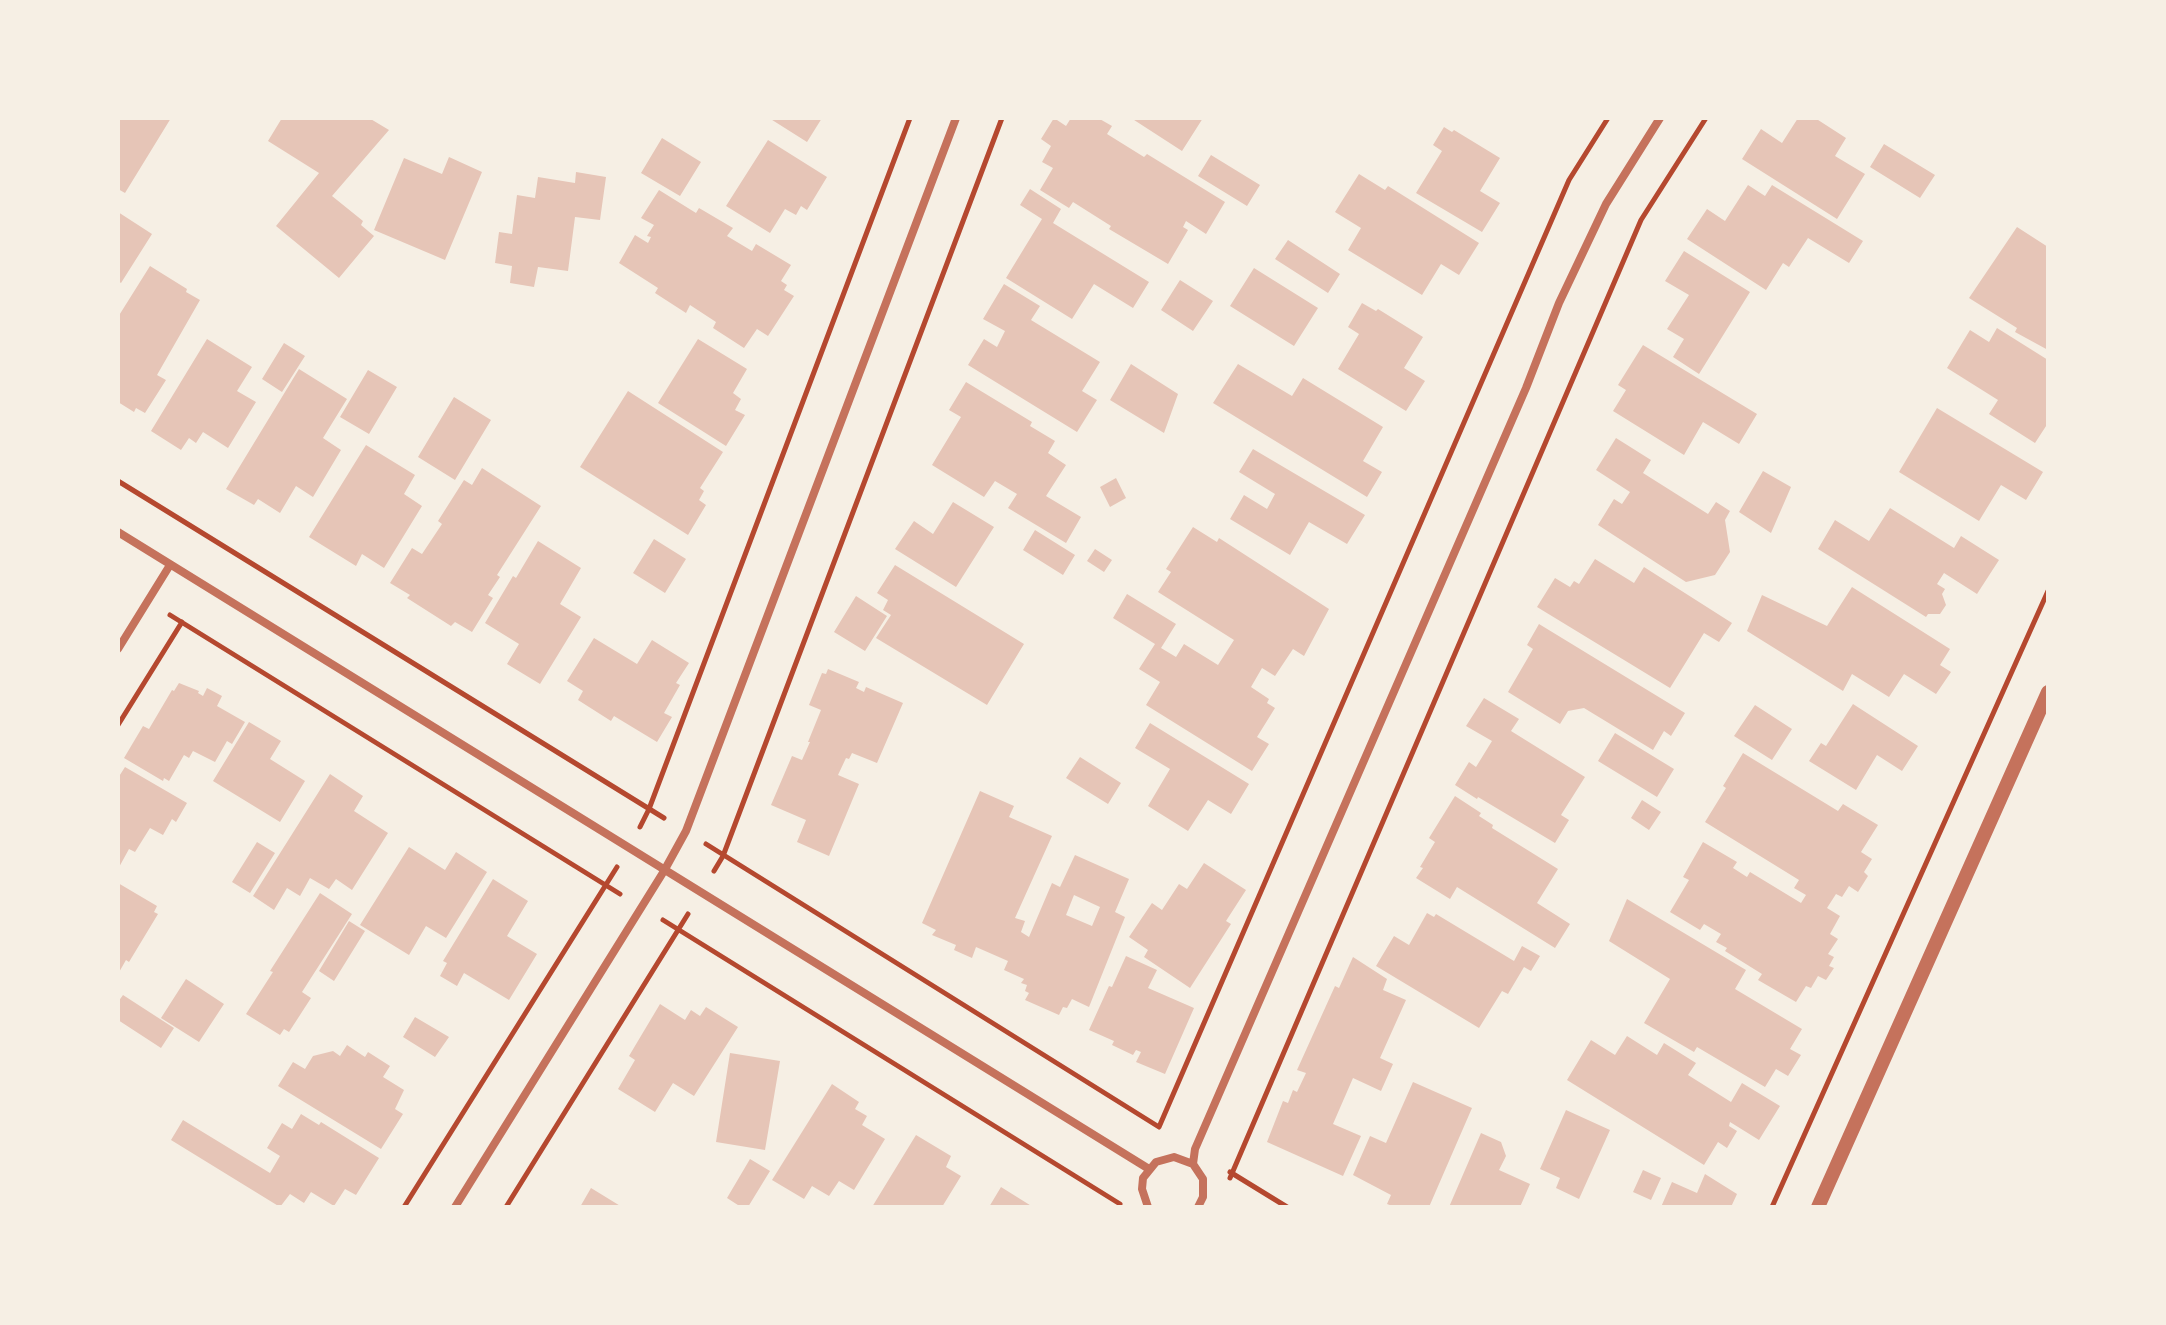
<!DOCTYPE html>
<html>
<head>
<meta charset="utf-8">
<style>
	body { margin:0 }
	#map { position:relative; width:2166px; height:1325px; overflow:hidden; background:#f6efe4; font-family:Commissioner,sans-serif }
	canvas { display:block }
	.frame { position:absolute; inset:0; border:120px solid #f6efe4; pointer-events:none }
</style>
</head>
<body>
<div id="map">
<canvas width="2166" height="1325"></canvas>
<div class="frame"></div>
</div>
<script>
const ctx = document.querySelector('canvas').getContext('2d');
ctx.lineJoin = 'round';
function paint(path, color) { ctx.fillStyle = color; ctx.fill(path, 'evenodd'); }
const shape = rows => new Path2D(rows.map(r => 'M' + r).join(''));
function trace(path, color, width, dash) { ctx.strokeStyle = color; ctx.lineWidth = width; ctx.lineCap = dash ? 'butt' : 'round'; ctx.setLineDash(dash || []); ctx.stroke(path); }
const building = shape([
	[118,118,171,118,125,193,118,189],
	[282,118,369,118,389,130,332,196,363,221,361,225,374,236,339,278,276,226,319,173,268,141],
	[769,118,822,118,807,142],
	[1054,118,1066,126,1071,118,1098,118,1112,126,1107,134,1144,157,1147,154,1225,202,1206,234,1186,221,1183,227,1188,230,1168,264,1109,229,1111,226,1073,202,1069,208,1040,190,1053,168,1042,162,1051,146,1041,139],
	[1131,118,1203,118,1182,151],
	[1798,118,1815,118,1846,138,1835,156,1865,174,1837,219,1742,159,1761,129,1782,143],
	[1444,127,1452,132,1454,130,1500,158,1480,191,1500,203,1482,232,1416,193,1442,151,1433,145],
	[662,138,701,162,680,196,641,173],
	[768,140,827,177,807,210,801,206,796,215,785,209,770,233,726,206],
	[1884,144,1935,175,1920,198,1870,167],
	[1211,155,1260,185,1247,206,1198,176],
	[449,157,482,172,445,260,374,230,404,158,442,174],
	[576,172,606,177,600,220,575,217,568,271,538,267,534,287,510,283,512,266,495,263,499,232,512,234,517,195,535,198,538,177,575,183],
	[1359,174,1385,190,1388,186,1479,243,1459,275,1441,264,1422,295,1348,250,1361,228,1335,212],
	[1748,185,1765,196,1772,185,1863,241,1849,263,1808,238,1789,267,1783,263,1766,290,1687,239,1707,209,1725,221],
	[1030,189,1061,209,1053,223,1149,282,1133,308,1094,284,1072,319,1006,278,1042,219,1020,205],
	[659,190,696,213,699,208,733,228,727,236,752,251,756,244,791,265,781,281,787,285,784,290,794,296,768,336,757,329,744,348,713,328,716,322,690,305,686,313,655,293,658,288,619,263,635,235,648,243,651,237,647,236,654,225,641,218],
	[118,212,152,234,121,283,118,281],
	[2017,227,2048,247,2048,350,2015,332,2017,328,1969,298],
	[1288,240,1340,274,1328,293,1275,259],
	[1684,251,1750,292,1699,374,1673,357,1684,339,1667,329,1689,295,1665,281],
	[150,266,187,289,186,292,200,300,157,375,166,380,145,413,136,408,134,412,118,402,118,317],
	[1254,268,1318,308,1294,346,1230,306],
	[1180,280,1213,301,1193,331,1161,310],
	[1004,284,1040,306,1031,320,1100,362,1082,391,1097,400,1077,432,968,365,984,339,997,347,1005,331,983,319],
	[1362,303,1376,311,1378,309,1423,337,1404,368,1425,381,1406,411,1338,369,1359,334,1348,327],
	[1997,328,2048,360,2048,423,2035,443,1989,414,1998,400,1947,368,1970,330,1989,342],
	[207,339,252,367,237,391,256,402,228,448,203,432,196,443,189,438,181,450,151,431],
	[698,339,747,369,733,393,741,399,735,410,745,415,726,446,658,403],
	[284,343,305,356,282,392,262,379],
	[1643,345,1757,414,1739,444,1703,422,1684,455,1613,411,1626,390,1618,385],
	[1131,364,1178,394,1164,433,1110,400],
	[1238,364,1292,396,1303,378,1383,427,1363,461,1382,472,1367,497,1213,403],
	[299,369,347,399,323,438,341,450,313,497,296,486,280,513,258,499,254,505,226,489],
	[368,370,397,387,369,434,340,417],
	[966,382,1032,422,1030,426,1055,441,1048,453,1066,465,1046,496,1081,517,1066,543,1008,508,1017,494,995,481,984,497,932,465,961,417,949,410],
	[628,391,723,452,700,488,704,491,699,500,706,505,688,535,580,467],
	[454,397,491,420,455,480,418,457],
	[1937,408,2043,472,2026,500,2001,485,1979,521,1899,472],
	[1616,438,1651,460,1643,473,1708,514,1716,502,1730,511,1725,520,1730,552,1715,575,1686,582,1598,525,1614,499,1622,504,1630,492,1596,470],
	[366,445,415,475,404,494,422,506,384,568,362,554,356,566,309,537],
	[1253,449,1365,515,1347,544,1309,522,1290,555,1230,519,1244,495,1267,509,1275,494,1239,472],
	[482,468,541,506,497,575,500,577,488,595,493,598,472,632,455,622,451,626,407,598,410,595,390,583,412,548,422,554,442,524,438,521,464,480,472,485],
	[1763,471,1791,487,1771,533,1739,512],
	[1116,478,1126,498,1110,507,1100,487],
	[953,502,994,527,956,587,895,549,914,521,933,534],
	[1890,508,1954,548,1961,536,1999,560,1977,594,1944,573,1937,584,1945,589,1942,594,1946,605,1940,614,1928,614,1926,617,1818,549,1835,520,1869,541],
	[1193,527,1217,542,1219,538,1329,609,1304,656,1293,649,1275,676,1262,668,1251,687,1269,699,1267,703,1275,708,1257,737,1269,744,1252,771,1146,705,1160,682,1139,669,1155,644,1113,618,1127,594,1176,624,1161,648,1176,657,1184,644,1218,665,1234,640,1158,592,1171,572,1166,569],
	[1035,530,1075,555,1063,575,1023,550],
	[654,539,686,559,665,593,633,573],
	[538,541,581,568,560,604,581,617,540,684,507,664,519,644,485,623,513,576,516,578],
	[1095,549,1112,560,1104,572,1087,561],
	[1595,559,1634,583,1644,567,1732,623,1719,642,1704,633,1670,688,1537,607,1555,578,1570,587,1574,581,1579,584],
	[895,565,1024,644,987,705,876,638,891,615,883,610,888,600,877,593],
	[1852,587,1950,649,1940,665,1951,672,1936,694,1904,674,1889,697,1852,674,1843,691,1747,631,1762,595,1827,626],
	[856,596,887,616,865,651,834,632],
	[1539,624,1685,713,1671,736,1664,731,1653,750,1584,708,1568,711,1560,724,1508,692,1533,649,1527,645],
	[594,638,637,664,652,640,689,663,676,683,680,685,664,713,672,717,657,742,614,716,611,721,578,700,583,691,567,681],
	[828,669,859,682,856,688,864,692,866,687,903,703,877,763,852,753,849,759,846,758,838,775,859,784,829,856,797,842,806,820,771,805,792,756,802,760,810,742,808,742,821,710,809,705,822,673,826,674],
	[179,683,199,691,198,693,203,696,207,688,222,696,217,706,245,722,232,744,227,741,215,762,193,751,189,758,184,755,169,781,164,778,163,781,124,758,143,726,149,729,172,690,174,691],
	[1484,698,1519,719,1511,731,1585,777,1561,815,1569,820,1555,843,1478,797,1477,799,1455,785,1469,762,1476,767,1492,741,1466,726],
	[1853,704,1918,746,1902,771,1877,755,1856,790,1809,761,1821,743,1826,746],
	[1755,705,1792,729,1772,760,1734,736],
	[249,722,281,741,270,759,305,781,280,822,213,781],
	[1150,723,1249,784,1231,814,1208,800,1188,831,1148,806,1170,769,1135,748],
	[1615,733,1674,769,1657,797,1598,761],
	[1743,753,1838,811,1843,804,1878,825,1861,852,1872,859,1864,872,1868,876,1858,892,1849,886,1842,897,1836,894,1827,908,1840,916,1830,934,1838,939,1828,954,1834,957,1829,966,1834,968,1826,980,1818,976,1811,988,1806,986,1796,1002,1758,980,1762,974,1725,951,1727,948,1716,942,1721,934,1704,924,1700,930,1670,912,1689,880,1683,877,1703,842,1737,862,1733,868,1747,877,1750,872,1801,903,1806,895,1794,888,1799,880,1705,822,1726,788,1723,786],
	[1080,757,1121,783,1108,804,1066,778],
	[125,767,187,803,176,822,172,819,163,835,150,828,135,852,129,849,118,869,118,778],
	[330,774,363,796,354,811,388,833,352,890,336,879,329,889,310,878,300,896,287,888,274,910,253,896],
	[980,791,1014,806,1009,817,1052,836,1015,918,1025,921,1021,932,1029,937,1052,883,1060,887,1075,855,1129,879,1115,912,1125,917,1089,1007,1072,999,1067,1008,1063,1007,1059,1015,1025,1000,1029,993,1025,991,1027,985,1021,983,1024,979,1004,970,1008,961,976,947,972,958,954,950,956,945,932,935,936,930,922,923],
	[1074,895,1100,907,1092,926,1066,915],
	[1455,796,1481,813,1479,816,1493,825,1492,828,1558,869,1537,903,1570,924,1555,948,1457,887,1450,899,1416,878,1423,868,1420,867,1435,842,1429,838],
	[1642,800,1661,812,1649,830,1631,818],
	[257,842,275,853,250,893,232,882],
	[409,847,445,870,456,852,487,872,446,938,426,926,409,955,360,925],
	[1204,863,1246,890,1226,921,1231,924,1190,988,1144,957,1148,950,1129,937,1152,903,1162,910,1179,884,1187,889],
	[493,879,528,901,507,936,537,954,509,1000,464,973,457,986,440,976,447,963,443,961],
	[118,883,157,906,154,912,158,914,129,962,126,960,118,974],
	[320,893,352,914,302,992,311,998,289,1032,284,1029,280,1035,246,1014,273,972,270,971],
	[1627,899,1746,970,1735,989,1802,1029,1790,1049,1801,1055,1788,1076,1776,1069,1765,1087,1697,1047,1694,1052,1644,1023,1670,979,1609,941],
	[1427,913,1434,917,1436,914,1514,961,1522,946,1540,956,1531,971,1524,967,1508,994,1502,991,1479,1028,1376,966,1394,936,1409,945],
	[349,921,365,931,334,981,319,971],
	[1126,956,1157,970,1148,988,1194,1008,1165,1074,1136,1062,1141,1052,1136,1050,1133,1055,1112,1045,1114,1041,1089,1030,1109,986,1112,987],
	[1353,957,1387,979,1383,990,1406,1000,1380,1058,1393,1064,1381,1091,1353,1078,1333,1124,1361,1136,1343,1176,1267,1142,1283,1101,1288,1103,1293,1090,1297,1092,1306,1073,1297,1070,1335,986,1339,988],
	[186,979,224,1004,199,1042,161,1018],
	[123,995,174,1028,161,1048,118,1020,118,1002],
	[660,1004,685,1020,691,1010,700,1016,706,1007,738,1027,694,1096,673,1083,655,1112,618,1089,635,1060,629,1056],
	[415,1017,449,1037,435,1057,403,1037],
	[1627,1036,1657,1055,1664,1043,1696,1063,1688,1075,1731,1102,1742,1083,1780,1106,1759,1140,1730,1122,1729,1126,1737,1131,1727,1148,1718,1142,1704,1165,1567,1080,1591,1040,1615,1055],
	[347,1045,365,1057,368,1052,390,1066,383,1077,404,1090,395,1109,403,1114,381,1149,278,1086,293,1062,305,1069,313,1056,333,1051,340,1056],
	[730,1053,780,1061,765,1150,716,1142],
	[1413,1082,1472,1108,1429,1207,1395,1207,1387,1204,1391,1195,1353,1175,1370,1136,1386,1143],
	[832,1084,859,1102,855,1109,867,1116,862,1125,885,1139,854,1190,839,1181,829,1196,812,1186,804,1199,772,1180],
	[1566,1110,1610,1130,1579,1199,1556,1188,1560,1178,1540,1169],
	[301,1114,319,1125,321,1122,379,1158,356,1195,345,1189,334,1206,311,1192,304,1203,290,1194,280,1207,171,1140,183,1120,270,1173,280,1156,267,1148,282,1123,292,1129],
	[1481,1133,1501,1142,1506,1156,1499,1170,1530,1184,1520,1207,1449,1207],
	[916,1135,951,1156,946,1167,961,1176,942,1207,872,1207],
	[750,1159,770,1171,748,1207,741,1207,727,1198],
	[1643,1170,1661,1178,1651,1200,1633,1192],
	[1705,1174,1737,1194,1731,1207,1661,1207,1672,1182,1697,1193],
	[1001,1187,1033,1207,989,1207],
	[591,1188,622,1207,580,1207]
]);
const path = shape([
	[118,481,664,818],
	[170,615,620,894],
	[118,725,182,622],
	[640,827,649,809,910,118],
	[706,844,1159,1127,1569,180,1608,118],
	[714,871,723,856,1002,118],
	[663,920,1120,1204],
	[1230,1172,1287,1207],
	[1230,1178,1641,220,1706,118],
	[404,1207,617,867],
	[506,1207,688,914],
	[1772,1207,2048,591]
]);
const minor = shape([
	[118,532,1149,1169],
	[118,649,170,565],
	[1193,1164,1195,1149,1526,388,1559,303,1606,204,1660,118],
	[455,1207,664,871,686,831,956,118],
	[1148,1207,1142,1189,1143,1178,1156,1162,1174,1157,1193,1164,1203,1179,1203,1197,1198,1207]
]);
const tertiary = shape([
	[1818,1207,2048,692]
]);
paint(building, '#e6c5b7');
trace(path, '#b5482f', 5);
trace(minor, '#c5725c', 8);
trace(tertiary, '#c5725c', 14);
</script>
</body>
</html>
